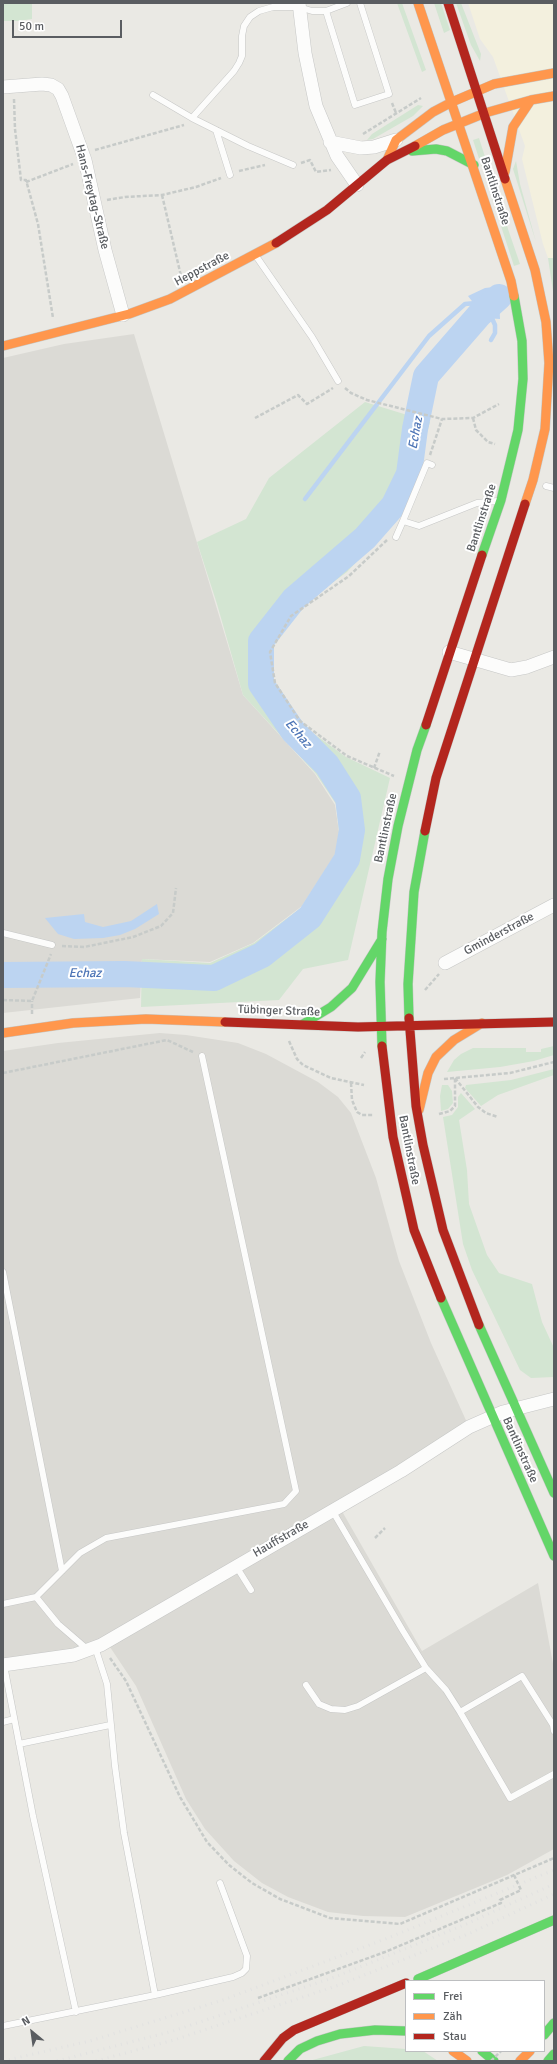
<!DOCTYPE html>
<meta charset="utf-8">
<style>
body{margin:0}
#map{position:relative;width:557px;height:2064px;overflow:hidden;background:#eae9e4;font-family:Signika,sans-serif}
canvas{display:block}
.frame{position:absolute;inset:0;border:4px solid #5a5d61;pointer-events:none}
.legend{position:absolute;left:405px;top:1980px;width:140px;height:72px;box-sizing:border-box;background:#fff;border:1px solid #bdbec0;margin:0;padding:5px 7px;list-style:none;font-size:12px;color:#5a5d61}
.legend li{display:flex;align-items:center;gap:8px;height:20px}
.legend b{width:20px;border:1px solid #bdbec0}
.north{position:absolute;left:12px;top:2012px;width:40px;height:40px;-webkit-text-stroke:3px #fff;paint-order:stroke;rotate:331deg;font-size:11px;font-weight:700;line-height:16px;text-align:center;color:#5a5d61}
.north::after{content:'';display:block;margin:auto;width:14px;height:18px;background:#5a5d61;clip-path:polygon(50% 0,100% 100%,50% 72%,0 100%)}
.scale{position:absolute;left:12px;top:20px;width:110px;height:18px;box-sizing:border-box;border:2px solid #5a5d61;border-top:0;padding-left:5px;font-size:12px;line-height:14px;white-space:nowrap;color:#5a5d61;-webkit-text-stroke:3px #fff;paint-order:stroke}
</style>
<div id="map">
<canvas width="557" height="2064"></canvas>
<div class="frame"></div>
<ul class="legend">
<li><b style="height:5px;background:#63d668"></b>Frei</li>
<li><b style="height:5px;background:#ff974d"></b>Zäh</li>
<li><b style="height:5px;background:#b3261e"></b>Stau</li>
</ul>
<div class="north">N</div>
<div class="scale">50 m</div>
</div>
<script>
const ctx = document.querySelector('canvas').getContext('2d');
ctx.lineJoin = 'round';
function fillPath(path, color) { ctx.fillStyle = color; ctx.fill(path, 'evenodd'); }
const poly = rows => new Path2D(rows.map(r => 'M' + r).join(''));
function stroke(path, color, width, dash) { ctx.strokeStyle = color; ctx.lineWidth = width; ctx.lineCap = dash ? 'butt' : 'round'; ctx.setLineDash(dash || []); ctx.stroke(path); }
function write(font, color, halo, rows, align = 'center') {
  ctx.font = font + ' Signika,sans-serif'; ctx.lineWidth = 4; ctx.setLineDash([]); ctx.textBaseline = 'middle'; ctx.strokeStyle = halo; ctx.fillStyle = color; for (const [text, x, y, turn = 0] of rows) {
    ctx.save(); ctx.translate(x, y); ctx.rotate((+turn || 0) * Math.PI / 180); ctx.textAlign = isNaN(turn) ? turn : align; if (halo) ctx.strokeText(text, 0, 0); ctx.fillText(text, 0, 0); ctx.restore();
  }
}
fillPath(poly([
 [468,3,554,3,554,258,548,258,543,244,522,159,525,146,493,57,480,39]
]), '#f3f0de');
fillPath(poly([
 [134,334,243,695,315,774,335,805,339,832,336,853,302,906,253,943,210,962,142,959,140,998,3,1013,3,358,64,344],
 [160,1033,186,1035,238,1043,266,1054,318,1082,338,1097,351,1113,376,1178,399,1261,431,1343,469,1427,339,1506,422,1651,538,1583,554,1669,554,1849,507,1875,405,1917,363,1916,328,1912,288,1897,262,1883,234,1861,205,1829,186,1799,136,1686,106,1641,3,1665,3,1051,58,1043]
]), '#dbdad5');
fillPath(poly([
 [3,3,32,3,32,19,18,21,3,21],
 [397,3,402,3,426,70,422,72],
 [434,3,441,3,450,30,444,33],
 [456,3,461,3,481,54,480,61,471,45],
 [418,105,423,106,413,116,373,139,367,140,372,134],
 [479,138,508,229,520,264,514,266,473,140],
 [516,161,520,184,536,242,513,169],
 [548,258,554,258,554,298],
 [365,402,430,422,420,458,391,525,347,572,290,614,267,652,273,686,299,723,346,757,390,778,348,960,303,969,279,1000,141,1007,142,959,210,963,254,943,302,907,336,853,339,831,336,804,316,774,243,695,217,604,197,542,246,519,269,478],
 [554,1046,554,1055,534,1061,500,1067,447,1072,454,1060,461,1054,473,1048,526,1048,526,1052,541,1052,541,1049],
 [554,1069,554,1075,498,1095,481,1106,465,1088,466,1085,511,1080],
 [442,1085,448,1085,452,1091,453,1103,448,1109,441,1111,440,1096],
 [461,1093,475,1109,459,1120,467,1170,469,1204,487,1255,499,1273,532,1284,542,1322,554,1348,554,1377,531,1378,520,1370,472,1270,463,1244,443,1117,452,1115,458,1107,458,1097],
 [364,2046,406,2049,406,2051,423,2051,438,2061,309,2061]
]), '#d3e5d2');
fillPath(poly([
 [494,287,499,297,500,319,485,318,468,296,485,288],
 [157,904,159,914,135,929,120,935,103,938,74,939,58,934,45,918,84,914,85,922,103,927,131,921]
]), '#bcd4f1');
stroke(poly([
 [490,314,495,325,495,333,491,340],
 [305,499,429,336,465,304,476,303]
]), '#bcd4f1', 4.5);
stroke(poly([
 [3,975,124,974,214,978,262,955,310,917,347,859,352,830,348,798,327,765,293,731,261,684,261,641,294,599,365,538,394,505,409,474,415,429,426,376,480,314,499,297]
]), '#bcd4f1', 26);
const lane = poly([
 [326,11,355,105,389,94,360,3],
 [153,95,192,118],
 [216,130,230,175],
 [293,165,248,146,192,118,234,71,239,63,242,56,242,36,244,26,250,17,259,11,273,7,299,7,312,11,326,11,347,3],
 [256,256,312,337,338,381],
 [546,486,554,488],
 [403,521,427,463,432,465],
 [396,537,403,521,419,526,477,503,497,501],
 [3,933,52,945],
 [3,1272,62,1571],
 [332,1510,403,1631,426,1668,446,1690,460,1712,510,1798,554,1774],
 [236,1566,251,1590],
 [36,1597,58,1624,87,1649],
 [3,1604,36,1597,80,1553,106,1538,284,1504,296,1491,202,1056],
 [95,1647,107,1684,115,1766,124,1833,155,1995],
 [4,1665,33,1816,76,2012],
 [306,1685,319,1704,331,1709,345,1710,358,1706,426,1668],
 [460,1712,522,1676,553,1725,554,1731],
 [3,1722,14,1719],
 [19,1744,110,1725],
 [3,2026,155,1995,233,1977,242,1973,246,1969,247,1956,220,1883]
]);
const street = poly([
 [299,3,305,53,316,106,337,156,357,185],
 [3,87,42,84,51,85,58,89,62,96,85,160,105,250,123,315],
 [330,142,361,148,374,147,396,140],
 [449,652,511,670,527,667,554,657],
 [445,963,554,905],
 [3,1665,74,1655,101,1645,401,1471,469,1427,503,1412,554,1399]
]);
const fast = poly([
 [412,151,436,149,447,151,474,165],
 [482,555,501,500,518,430,523,379,522,341,514,296],
 [409,1018,408,984,414,892,425,831],
 [303,1024,331,1007,352,988,382,939],
 [382,1046,380,982,382,932,388,879,398,826,417,750,426,725],
 [441,1298,554,1556],
 [479,1325,554,1493],
 [418,1979,554,1920],
 [544,2035,554,2023],
 [482,2051,494,2061],
 [288,2061,300,2049,317,2041,340,2034,375,2030,406,2031],
 [548,2061,554,2054]
]);
const slow = poly([
 [418,3,511,281,514,296],
 [415,146,443,130,485,113,531,100,554,96],
 [387,160,396,140,433,112,452,102,494,84,554,73],
 [505,172,513,127,531,100],
 [505,179,535,270,546,322,549,363,545,429,533,480,525,504],
 [3,346,129,314,170,299,276,243],
 [3,1033,73,1023,146,1019,225,1022],
 [419,1110,428,1073,436,1057,454,1040,482,1023],
 [453,2051,467,2061],
 [520,2061,530,2051]
]);
const jam = poly([
 [448,3,505,179],
 [276,243,327,210,387,160,415,146],
 [426,725,482,555],
 [425,831,436,778,525,504],
 [409,1018,416,1106,423,1145,443,1230,479,1325],
 [225,1022,358,1027,554,1022],
 [382,1046,393,1137,414,1230,441,1298],
 [264,2061,283,2038,294,2030,406,1983]
]);
stroke(lane, '#c6c7c6', 7);
stroke(street, '#c6c7c6', 14);
stroke(fast, '#c5c6c4', 10);
stroke(slow, '#c5c6c4', 10);
stroke(jam, '#c5c6c4', 10);
stroke(poly([
 [14,99,15,129,21,180,26,180,38,224,53,318],
 [392,103,396,113],
 [363,134,421,98],
 [95,150,184,125],
 [301,163,310,160,316,172,331,170],
 [239,171,265,165],
 [26,182,73,164],
 [162,195,181,276],
 [107,200,125,197,162,195,196,187,221,178],
 [345,388,351,393,367,400,442,419,473,418,499,404],
 [255,418,298,395,307,404,333,388],
 [473,418,476,430,488,442,495,444],
 [430,455,442,419],
 [387,540,349,576,291,616,270,652,275,683,300,721,347,756,394,776],
 [374,768,380,751],
 [62,946,84,947,133,937,161,926,173,913,176,888],
 [425,990,439,974],
 [3,1000,32,1001,51,954],
 [32,1014,32,1001],
 [289,1041,297,1059,303,1065,331,1078,364,1085],
 [361,1058,365,1052],
 [3,1073,167,1040,193,1052],
 [455,1078,478,1107,486,1113,498,1117],
 [444,1079,510,1073,554,1062],
 [351,1083,352,1100,357,1112,362,1115,373,1115],
 [439,1114,450,1111,455,1106,455,1079],
 [375,1538,385,1528],
 [110,1658,126,1681,180,1797,207,1842,229,1865,252,1883,280,1899,330,1918,400,1924,554,1858],
 [258,1998,385,1952,501,1903,500,1900,521,1890,514,1875]
]), '#c7cbc9', 2.5, [4, 2]);
stroke(lane, '#fcfcfb', 6);
stroke(street, '#fcfcfb', 13);
stroke(fast, '#63d668', 9);
stroke(slow, '#ff974d', 9);
stroke(jam, '#b3261e', 9);
stroke(poly([
 [3,2061,90,2041,223,2000,388,1938,554,1870],
 [57,2061,173,2031,335,1977,464,1925,554,1884],
 [96,2061,174,2040,339,1985,468,1934,554,1894]
]), '#e2e2e1', 3, [1, 5]);
stroke(poly([
 [491,2061,501,2051]
]), '#c7cbc9', 2.5, [4, 2]);
write('12px', '#5a5d61', '#fff', [
 ["Bantlinstraße",495,191,72],
 ["Hans-Freytag-Straße",92,197,76],
 ["Heppstraße",202,269,-28],
 ["Bantlinstraße",482,518,-72],
 ["Bantlinstraße",386,828,-78],
 ["Gminderstraße",499,934,-28],
 ["Tübinger Straße",279,1011,2],
 ["Bantlinstraße",409,1150,79],
 ["Bantlinstraße",520,1450,66],
 ["Hauffstraße",281,1539,-30]
]);
write('italic 13px', '#4d75b6', '#fff', [
 ["Echaz",416,433,-80],
 ["Echaz",298,734,49],
 ["Echaz",85,974]
]);
</script>
